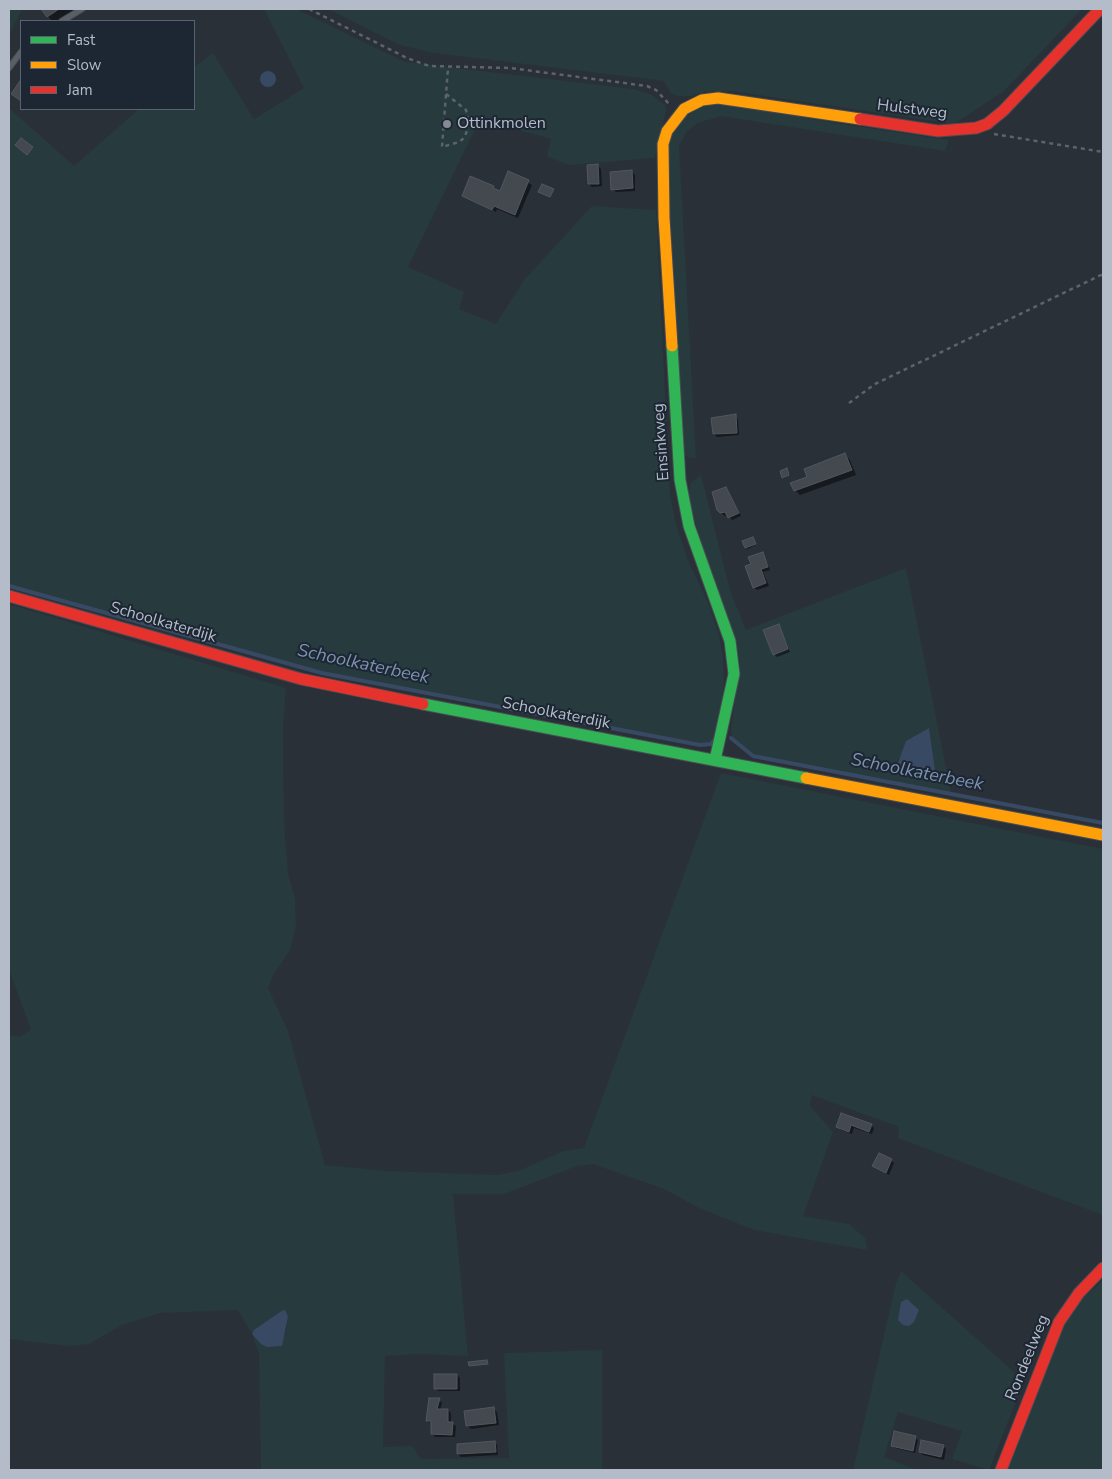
<!DOCTYPE html>
<style>
body{margin:0}
#map{position:relative;width:1112px;height:1479px;overflow:hidden;background:#2a3038;font-family:"Nunito Sans",sans-serif}
canvas{display:block}
.frame{position:absolute;inset:0;border:10px solid #b4bcc9;pointer-events:none}
.legend{position:absolute;left:20px;top:20px;width:175px;height:90px;box-sizing:border-box;background:#1d2633;border:1px solid #59626f;margin:0;padding:6px 9px;list-style:none;font-size:15px;color:#b4bcc9}
.legend li{display:flex;align-items:center;gap:10px;height:25px}
.legend b{width:25px;border:1px solid #59626f}
</style>
<div id="map">
<canvas width="1112" height="1479"></canvas>
<div class="frame"></div>
<ul class="legend">
<li><b style="height:6px;background:#30b455"></b>Fast</li>
<li><b style="height:6px;background:#ff9f0a"></b>Slow</li>
<li><b style="height:6px;background:#e5322d"></b>Jam</li>
</ul>
</div>
<script>
const ctx = document.querySelector('canvas').getContext('2d');
ctx.lineJoin = 'round';
function fillPath(path, color) { ctx.fillStyle = color; ctx.fill(path, 'evenodd'); }
const poly = rows => new Path2D(rows.map(r => 'M' + r).join(''));
function stroke(path, color, width, dash) { ctx.strokeStyle = color; ctx.lineWidth = width; ctx.lineCap = dash ? 'butt' : 'round'; ctx.setLineDash(dash || []); ctx.stroke(path); }
function write(font, color, halo, rows, align = 'center') {
  ctx.font = font + ' "Nunito Sans",sans-serif'; ctx.lineWidth = 4; ctx.setLineDash([]); ctx.textBaseline = 'middle'; ctx.strokeStyle = halo; ctx.fillStyle = color; for (const [text, x, y, turn = 0] of rows) {
    ctx.save(); ctx.translate(x, y); ctx.rotate((+turn || 0) * Math.PI / 180); ctx.textAlign = isNaN(turn) ? turn : align; if (halo) ctx.strokeText(text, 0, 0); ctx.fillText(text, 0, 0); ctx.restore();
  }
}
fillPath(poly([
 [9,9,22,9,9,35],
 [264,9,296,9,405,62,634,89,652,95,665,105,666,111,655,158,568,165,547,156,551,139,480,119,408,267,464,292,459,309,496,324,524,280,592,206,656,210,670,494,675,520,687,558,709,605,719,635,723,657,724,684,718,726,711,744,700,745,322,673,9,586,9,108,74,166,139,109,194,109,194,67,213,53,254,119,304,88],
 [328,9,1082,9,1004,91,954,124,731,91,704,92,692,96,677,96,671,93,664,81,434,53,400,45],
 [730,103,834,123,949,140,945,151,721,116,698,123,686,132,679,147,696,458,691,458,684,456,682,447,667,140,690,107],
 [701,475,730,590,746,630,906,568,951,793,753,756,733,742,731,730,740,662,737,644,706,560,688,496,691,482],
 [929,729,935,770,932,774,896,768,898,759],
 [9,604,286,688,283,727,284,823,288,873,295,899,296,927,290,950,274,974,268,988,288,1031,325,1165,387,1171,497,1175,518,1171,564,1151,584,1148,721,773,1103,849,1103,1215,898,1138,899,1127,812,1095,810,1106,833,1132,803,1216,849,1224,865,1238,867,1250,754,1230,699,1208,664,1189,593,1164,577,1166,504,1194,451,1194,453,1195,468,1356,418,1354,385,1356,383,1447,412,1446,421,1459,509,1458,504,1353,602,1350,602,1470,261,1470,259,1353,252,1334,238,1310,160,1313,122,1325,89,1344,69,1346,9,1339,9,1035,19,1037,31,1030,9,970],
 [286,1311,288,1317,285,1336,257,1328],
 [901,1271,1024,1381,989,1470,952,1459,962,1431,898,1412,884,1457,917,1470,853,1470,896,1283],
 [1103,1280,1103,1470,1005,1470,1064,1321,1074,1307]
]), '#273a3e');
fillPath(poly([
 '260 79a8 8 0 1 1 16 0a8 8 0 1 1-16 0Z',
 [929,728,935,770,932,774,896,768,906,741],
 [907,1299,919,1310,914,1322,909,1326,903,1325,898,1320,901,1302],
 [283,1310,286,1311,288,1317,282,1346,267,1347,261,1344,252,1334,254,1330]
]), '#384963');
fillPath(poly([
 [42,9,76,9,57,21,52,21],
 [598,166,601,169,602,186,592,187,589,184],
 [632,172,635,175,635,191,616,192,613,189],
 [509,173,532,185,518,218,497,209,496,212,463,196,493,187,500,193],
 [735,416,738,419,739,435,717,437,714,434],
 [845,455,850,460,856,475,800,495,795,490,809,477],
 [726,488,741,516,732,520,728,515,725,516,718,510],
 [754,540,756,545,747,549,746,548],
 [763,553,770,570,763,572,769,586,757,590,754,587,752,565],
 [778,625,790,652,777,657,774,654],
 [842,1115,871,1125,874,1128,872,1134,854,1128,852,1134,841,1130,838,1127],
 [891,1160,894,1163,889,1175,874,1166],
 [487,1361,488,1364,470,1366],
 [457,1375,460,1378,460,1391,438,1391,435,1388],
 [439,1400,442,1403,440,1410,448,1410,451,1413,451,1423,456,1426,455,1437,435,1437,432,1433,433,1424,427,1421],
 [494,1409,497,1412,499,1425,471,1429,467,1425],
 [915,1437,918,1440,915,1453,895,1448,892,1445],
 [494,1442,497,1445,498,1455,461,1457,458,1454],
 [943,1446,946,1449,944,1460,923,1455,920,1452]
]), '#0007');
stroke(poly([
 [9,586,322,673,700,745,711,744,715,739],
 [731,738,753,756,1103,823]
]), '#384963', 4);
const building = poly([
 [41,9,59,9,47,17,41,9],
 [20,81,21,82,21,101,11,94,20,81],
 [21,138,33,147,27,155,15,145,21,138],
 [598,164,599,184,588,184,587,165,598,164],
 [632,170,633,188,611,190,610,172,632,170],
 [508,171,529,180,515,215,494,206,492,210,462,196,470,176,494,186,493,188,500,191,508,171],
 [542,184,554,189,550,197,538,192,542,184],
 [736,414,737,433,713,434,711,418,736,414],
 [845,453,852,470,794,491,790,483,807,477,804,469,845,453],
 [787,468,789,475,782,478,780,471,787,468],
 [726,487,739,513,728,518,725,512,720,513,717,510,712,492,726,487],
 [753,537,756,544,745,548,742,541,753,537],
 [763,552,768,567,761,569,766,583,753,588,745,566,751,564,748,557,763,552],
 [779,624,788,649,773,655,763,630,779,624],
 [841,1113,872,1124,869,1132,851,1125,849,1132,836,1127,841,1113],
 [879,1153,892,1159,886,1173,872,1166,879,1153],
 [487,1360,488,1364,469,1366,468,1362,487,1360],
 [434,1374,457,1374,457,1389,434,1389,434,1374],
 [429,1398,440,1398,437,1409,448,1409,448,1422,453,1422,452,1435,431,1434,431,1421,426,1421,429,1398],
 [494,1407,496,1423,466,1426,464,1411,494,1407],
 [894,1431,916,1436,913,1451,891,1446,894,1431],
 [921,1440,944,1445,941,1457,919,1452,921,1440],
 [495,1441,496,1452,457,1454,457,1444,495,1441]
]);
fillPath(building, '#444950');
stroke(building, '#52575f', 1);
const lane = poly([
 [62,21,82,9],
 [9,68,21,52]
]);
const fast = poly([
 [672,346,680,480,689,526,730,641,734,674,715,760],
 [423,704,806,778]
]);
const slow = poly([
 [672,346,664,218,663,144,667,131,684,109,702,100,718,98,860,119],
 [806,778,1103,835]
]);
const jam = poly([
 [860,119,938,131,976,128,987,124,1003,111,1100,9],
 [9,596,301,679,423,704],
 [1001,1470,1059,1322,1079,1293,1103,1268]
]);
stroke(lane, '#484c53', 7);
stroke(fast, '#484c53', 13);
stroke(slow, '#484c53', 13);
stroke(jam, '#484c53', 13);
stroke(poly([
 [309,9,407,58,429,66,510,68,647,86,656,90,670,105],
 [446,94,466,110,470,124,464,138,459,142,442,147,448,68],
 [994,134,1103,152],
 [849,403,875,384,1103,274]
]), '#5d636a', 2.5, [4, 4]);
stroke(lane, '#5a5e66', 5);
stroke(fast, '#30b455', 11);
stroke(slow, '#ff9f0a', 11);
stroke(jam, '#e5322d', 11);
for (const [x, y, r, color] of [
 [447,124,5,"#848b96"]
]) { const dot = new Path2D(); dot.arc(x, y, r, 0, 2 * Math.PI); ctx.fillStyle = color; ctx.fill(dot); stroke(dot, '#1d2633', 2); }
write('16px', '#b4bcc9', '#1d2633', [
 ["Hulstweg",912,110,7],
 ["Ensinkweg",662,442,-94],
 ["Schoolkaterdijk",163,623,16],
 ["Schoolkaterdijk",556,714,11],
 ["Rondeelweg",1028,1358,-68]
]);
write('16px', '#b4bcc9', '#1d2633', [
 ["Ottinkmolen",457,124]
], 'left');
write('italic 18px', '#7c92b1', '#1d2633', [
 ["Schoolkaterbeek",363,665,12],
 ["Schoolkaterbeek",917,773,11]
]);
</script>
